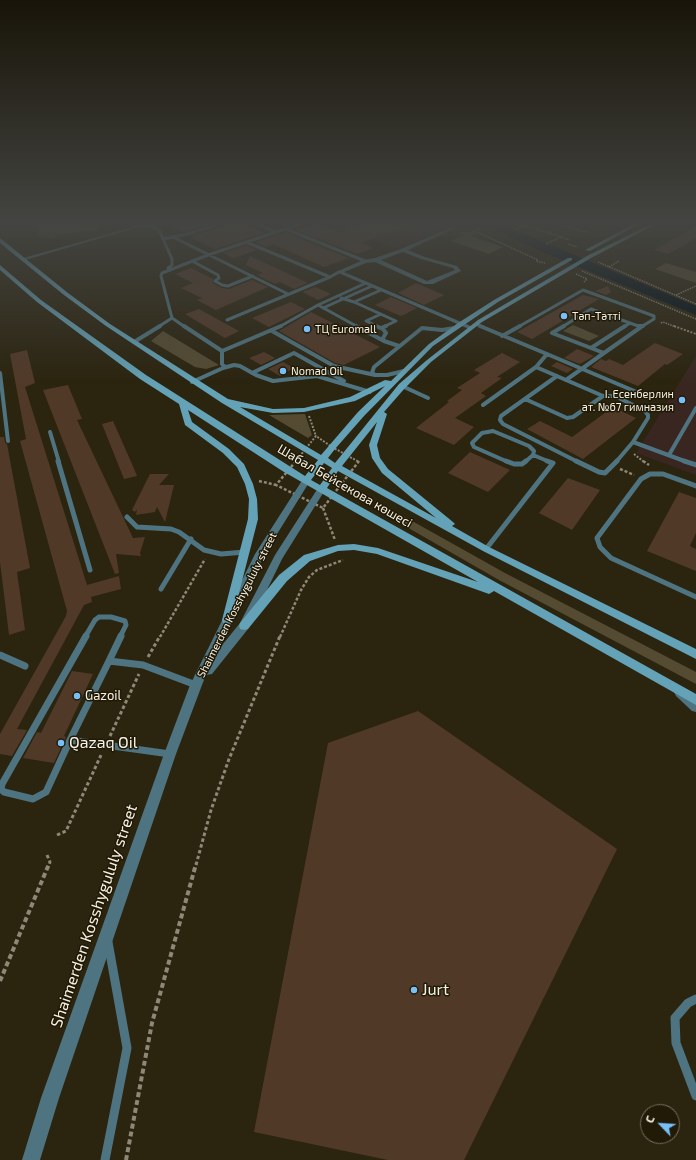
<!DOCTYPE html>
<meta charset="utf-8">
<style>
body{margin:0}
#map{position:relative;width:696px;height:1160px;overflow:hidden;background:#2b240f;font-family:"Exo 2",sans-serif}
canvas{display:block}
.north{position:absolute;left:640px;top:1104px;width:40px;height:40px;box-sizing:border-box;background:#211a06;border:1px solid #76705f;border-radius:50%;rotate:295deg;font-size:11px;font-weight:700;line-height:16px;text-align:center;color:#f6f2e5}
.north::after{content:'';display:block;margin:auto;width:14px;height:18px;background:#78bff7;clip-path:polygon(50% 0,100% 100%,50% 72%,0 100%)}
</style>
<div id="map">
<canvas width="696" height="1160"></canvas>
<div class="north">С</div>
</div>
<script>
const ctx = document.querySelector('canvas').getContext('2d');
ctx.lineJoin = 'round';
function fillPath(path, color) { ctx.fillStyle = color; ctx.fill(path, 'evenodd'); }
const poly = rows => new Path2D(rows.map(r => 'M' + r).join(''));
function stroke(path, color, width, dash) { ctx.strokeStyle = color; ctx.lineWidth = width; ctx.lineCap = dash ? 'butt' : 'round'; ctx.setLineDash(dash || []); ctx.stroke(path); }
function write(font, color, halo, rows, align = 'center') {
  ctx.font = font + ' "Exo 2",sans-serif'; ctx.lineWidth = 3; ctx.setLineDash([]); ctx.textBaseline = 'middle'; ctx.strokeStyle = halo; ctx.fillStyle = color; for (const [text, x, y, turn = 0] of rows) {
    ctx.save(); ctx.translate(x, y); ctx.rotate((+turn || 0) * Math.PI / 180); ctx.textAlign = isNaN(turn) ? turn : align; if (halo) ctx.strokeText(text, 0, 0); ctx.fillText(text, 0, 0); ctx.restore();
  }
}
fillPath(poly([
 [329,223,453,223,457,225,396,249],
 [696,356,696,475,636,453]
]), '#392621');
fillPath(poly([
 [466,234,503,247,489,254,451,241],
 [666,263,696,272,696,283,655,269],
 [573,325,599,336,589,341,563,331],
 [163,331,219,365,206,369,195,367,151,341],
 [305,414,312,435,308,438,269,415],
 [405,517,505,573,696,672,696,684,499,580,398,522]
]), '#544b32');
fillPath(poly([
 [483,223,498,223,696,306,696,315,557,258,485,226,483,223]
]), '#000f19');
fillPath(poly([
 [37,223,98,223,98,230,55,235,56,239,39,236],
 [167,223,214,223,183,232],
 [226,223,242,223,265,233,215,249,191,238,194,237,192,236,224,226],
 [316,223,340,233,369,223,413,223,413,224,361,243,373,248,357,254,296,230],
 [696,226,696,238,668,254,654,250],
 [287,233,349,258,324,267,273,244,266,247,255,242],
 [246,245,257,250,233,258,223,253],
 [250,256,308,283,294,289,280,282,275,284,257,275,263,273,246,265],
 [191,268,213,279,213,283,222,288,229,289,252,280,268,287,216,310,197,300,202,298,181,288,193,283,175,274],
 [416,283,444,295,424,305,398,293],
 [608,286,611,292,606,295,595,291],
 [315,287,331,294,318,300,302,292],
 [583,295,599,299,532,339,517,332],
 [391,297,417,308,401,316,375,305],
 [291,302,305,309,269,327,252,318],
 [199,309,239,331,225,338,185,314],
 [311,312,380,347,344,365,335,363,279,331],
 [655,343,683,354,667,365,665,364,638,386,591,367,601,359,606,361,609,359,623,365],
 [577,349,594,356,580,364,564,358],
 [27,350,35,383,25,387,87,585,119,576,121,589,91,597,92,602,84,605,17,729,27,730,12,756,0,754,0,734,66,616,67,611,20,441,26,439,10,354],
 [264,352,275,358,261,365,249,358],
 [502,353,520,362,497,377,502,378,481,393,486,396,455,418,474,427,454,445,416,428,449,402,447,401,462,390,457,388,480,373,474,370],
 [283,362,294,368,280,376,268,369],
 [557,362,573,369,567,373,551,366],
 [68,385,82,419,77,420,133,538,145,537,140,553,141,556,116,554,119,573,115,574,43,390],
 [613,407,636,418,583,459,527,429,540,421,572,437],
 [113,421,132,464,137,476,124,479,102,424],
 [0,437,4,437,5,443,7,444,30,568,17,572,25,630,9,635,0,562],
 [470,452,510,470,488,492,448,473],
 [150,474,169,474,159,485,174,485,165,522,157,507,155,512,136,515,137,509,135,512,132,510],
 [568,478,600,490,572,530,539,513],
 [679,492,696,498,696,533,690,546,696,549,696,571,647,551],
 [72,671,93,674,64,736,66,737,54,763,23,758,37,732,41,733],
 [418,711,617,849,464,1160,388,1160,254,1132,328,743]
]), '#513928');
stroke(poly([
 [553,223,586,232],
 [524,225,570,240],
 [514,230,529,223],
 [460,232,467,234,480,228],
 [470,235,477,232,538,260,536,261,545,263],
 [546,244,561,237],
 [568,244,577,247],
 [598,262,696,304],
 [609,267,619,261],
 [582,271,696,319],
 [576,274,587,279,584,282],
 [676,295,696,286],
 [661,323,663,322,676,327]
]), '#8d8877', 1.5, [1.5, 1]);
stroke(poly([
 [674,326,696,334],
 [309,416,316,436],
 [634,454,644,462],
 [295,462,316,436,332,447,359,462]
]), '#8d8877', 2, [2, 1.5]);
stroke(poly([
 [296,461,276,485,323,508,359,461],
 [643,461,649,465],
 [620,469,634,475],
 [259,481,276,485],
 [323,508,335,540],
 [160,637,205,559],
 [280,637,301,590,309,577,317,570,343,560]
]), '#8d8877', 2.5, [3, 2]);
stroke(poly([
 [148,657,160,636],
 [110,736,139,674],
 [57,835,66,831,102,753],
 [47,855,50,862,49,865],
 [196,865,211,810,229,759,280,636]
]), '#8d8877', 3, [3.5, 2.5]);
stroke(poly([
 [0,981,49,864],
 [126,1160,152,1023,196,864]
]), '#8d8877', 4, [5, 3]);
stroke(poly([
 [255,223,276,232],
 [280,223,290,227],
 [432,223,442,226],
 [152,225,164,223],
 [140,226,149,226,159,230,172,259,172,265,168,268],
 [286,229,365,261],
 [173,237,288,294],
 [163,239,187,234,223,223],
 [246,242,330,277,339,272],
 [192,261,218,275,219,278,215,281,222,285,228,286,253,276],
 [341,298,354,302,381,290],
 [354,302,396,321,383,327],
 [318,305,358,327],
 [323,308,372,286],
 [172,318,185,327],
 [227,320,330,277],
 [476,324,483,327],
 [158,327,172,318,161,276,162,273,208,255,303,223],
 [279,327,318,305,366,283],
 [379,327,366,321,381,314],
 [518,327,583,290,654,316,654,319,641,327],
 [562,327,591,309,641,327],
 [624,327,630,323]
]), '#4f7481', 3);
stroke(poly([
 [184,326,222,351],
 [356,326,384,341],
 [376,326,383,329,386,333,383,338,384,341,399,346],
 [480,326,547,354,536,367,483,405],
 [564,326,552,333,604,353,566,380],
 [638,326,643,326],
 [381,328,386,326],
 [272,331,334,366,375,375,387,375,404,371],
 [502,336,520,326],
 [134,342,160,326],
 [591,348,625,326],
 [604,353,641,327],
 [547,354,639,393],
 [225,367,222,364,222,351,281,326],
 [0,373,8,441],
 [252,373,294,353,344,381],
 [375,375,372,373,374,367,422,328,442,330,454,328],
 [557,376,501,416,500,420,503,424,578,462],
 [192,382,223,368,234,365,240,366,256,375,273,381,317,376,370,392],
 [402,386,428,398],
 [603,396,615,396,645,411,648,415,648,418,633,442,687,462],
 [525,399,567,418,573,417,603,396,536,367],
 [50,432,59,462],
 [533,455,550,462],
 [669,455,696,408],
 [508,462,474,447,472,443,482,433,493,431,529,446,534,451,533,455],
 [525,462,533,455],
 [616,462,633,442]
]), '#4f7481', 4);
stroke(poly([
 [58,461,90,570],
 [506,461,514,464,522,464,526,461],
 [576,461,599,472,605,473,617,461],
 [684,461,696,465],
 [696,486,663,474,650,474,641,479,597,538,600,547,611,558,696,597],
 [127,517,137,527,171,529,179,532,204,550,221,554,245,552],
 [486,549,553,463,547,461],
 [161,589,191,539],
 [85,637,95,620,99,617,111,617,125,621,126,625,120,637]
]), '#4f7481', 5);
stroke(poly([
 [0,655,25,666],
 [109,661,121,636],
 [70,740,46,792,33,799,4,792,1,789,2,784,86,636],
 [170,754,70,740,109,661,143,665,196,685]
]), '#4f7481', 7);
stroke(poly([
 [696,999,688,1003,675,1018,676,1043,696,1096],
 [105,1160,127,1048,108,942]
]), '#4f7481', 9);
fillPath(poly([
 [147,223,153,223,25,260,20,259,147,223],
 [454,226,458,227,408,250,425,257,457,266,461,271,433,284,424,284,375,262,366,263,344,272,473,327,473,329,469,329,336,272,363,260,375,258,401,249,454,226],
 [403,252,421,259,453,268,455,270,427,281,381,260,403,252]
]), '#4f7481');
fillPath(poly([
 [306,478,310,481,264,555,219,649,240,623,275,555,318,488,321,487,325,490,282,559,248,629,212,674,206,675,202,685,176,754,59,1098,40,1160,22,1160,41,1098,164,754,190,685,255,554,303,479,306,478],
 [680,687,684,688,696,699,696,712,692,711,676,696,674,692,676,688,680,687]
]), '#4f7481');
fillPath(poly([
 [636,223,641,223,590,251,585,250,636,223],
 [653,223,658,223,591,258,482,322,431,362,405,388,384,412,387,414,377,445,380,458,388,469,453,522,455,524,452,526,489,547,696,649,696,659,483,551,338,471,327,488,696,694,696,705,494,591,489,594,377,554,354,550,338,551,310,561,287,581,248,629,244,630,240,629,239,626,240,623,279,575,304,555,338,545,354,544,378,548,478,582,284,472,188,410,192,422,229,449,244,464,253,484,257,499,258,519,232,620,231,623,227,624,223,623,222,620,248,519,249,499,245,484,237,467,223,453,185,425,179,404,140,379,37,302,0,270,0,265,41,300,146,375,305,476,318,460,222,403,106,326,64,295,0,243,0,238,68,293,110,324,228,399,273,409,304,408,350,397,385,380,391,381,429,344,458,323,494,300,568,258,572,258,572,260,498,302,433,346,364,416,335,449,328,458,335,463,399,384,427,360,478,320,587,256,653,223],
 [385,386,358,412,321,455,240,407,273,413,304,412,355,401,385,386],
 [377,422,369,445,372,458,382,473,436,518,342,466,377,422],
 [324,463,332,468,320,485,311,480,324,463]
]), '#64a2b7');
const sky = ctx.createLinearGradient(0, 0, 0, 385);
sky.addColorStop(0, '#181408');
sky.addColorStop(0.58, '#444542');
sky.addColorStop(1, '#44454200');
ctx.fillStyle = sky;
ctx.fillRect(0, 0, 696, 385);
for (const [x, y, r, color] of [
 [564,316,4,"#78bff7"],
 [307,329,4,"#78bff7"],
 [283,371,4,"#78bff7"],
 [682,400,4,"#78bff7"],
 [77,696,4,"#78bff7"],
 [61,743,4,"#78bff7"],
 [414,990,4,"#78bff7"]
]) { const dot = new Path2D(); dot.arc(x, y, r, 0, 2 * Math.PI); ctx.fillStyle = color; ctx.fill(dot); stroke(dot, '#211a06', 1.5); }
write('11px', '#f6f2e5', '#211a06', [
 ["Тәп-Тәтті",572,316],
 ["ТЦ Euromall",315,329],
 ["Nomad Oil",291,371],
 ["І. Есенберлин",674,394,"right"],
 ["ат. №67 гимназия",674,407,"right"]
], 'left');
write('11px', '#f6f2e5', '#211a06', [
 ["Shaimerden Kosshygululy street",237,605,-63]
]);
write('13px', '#f6f2e5', '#211a06', [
 ["Шабал Бейсекова көшесі",345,486,30]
]);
write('13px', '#f6f2e5', '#211a06', [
 ["Gazoil",85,696]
], 'left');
write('16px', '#f6f2e5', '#211a06', [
 ["Qazaq Oil",69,743],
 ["Jurt",422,990]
], 'left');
write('16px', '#f6f2e5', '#211a06', [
 ["Shaimerden Kosshygululy street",94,916,-71]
]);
</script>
